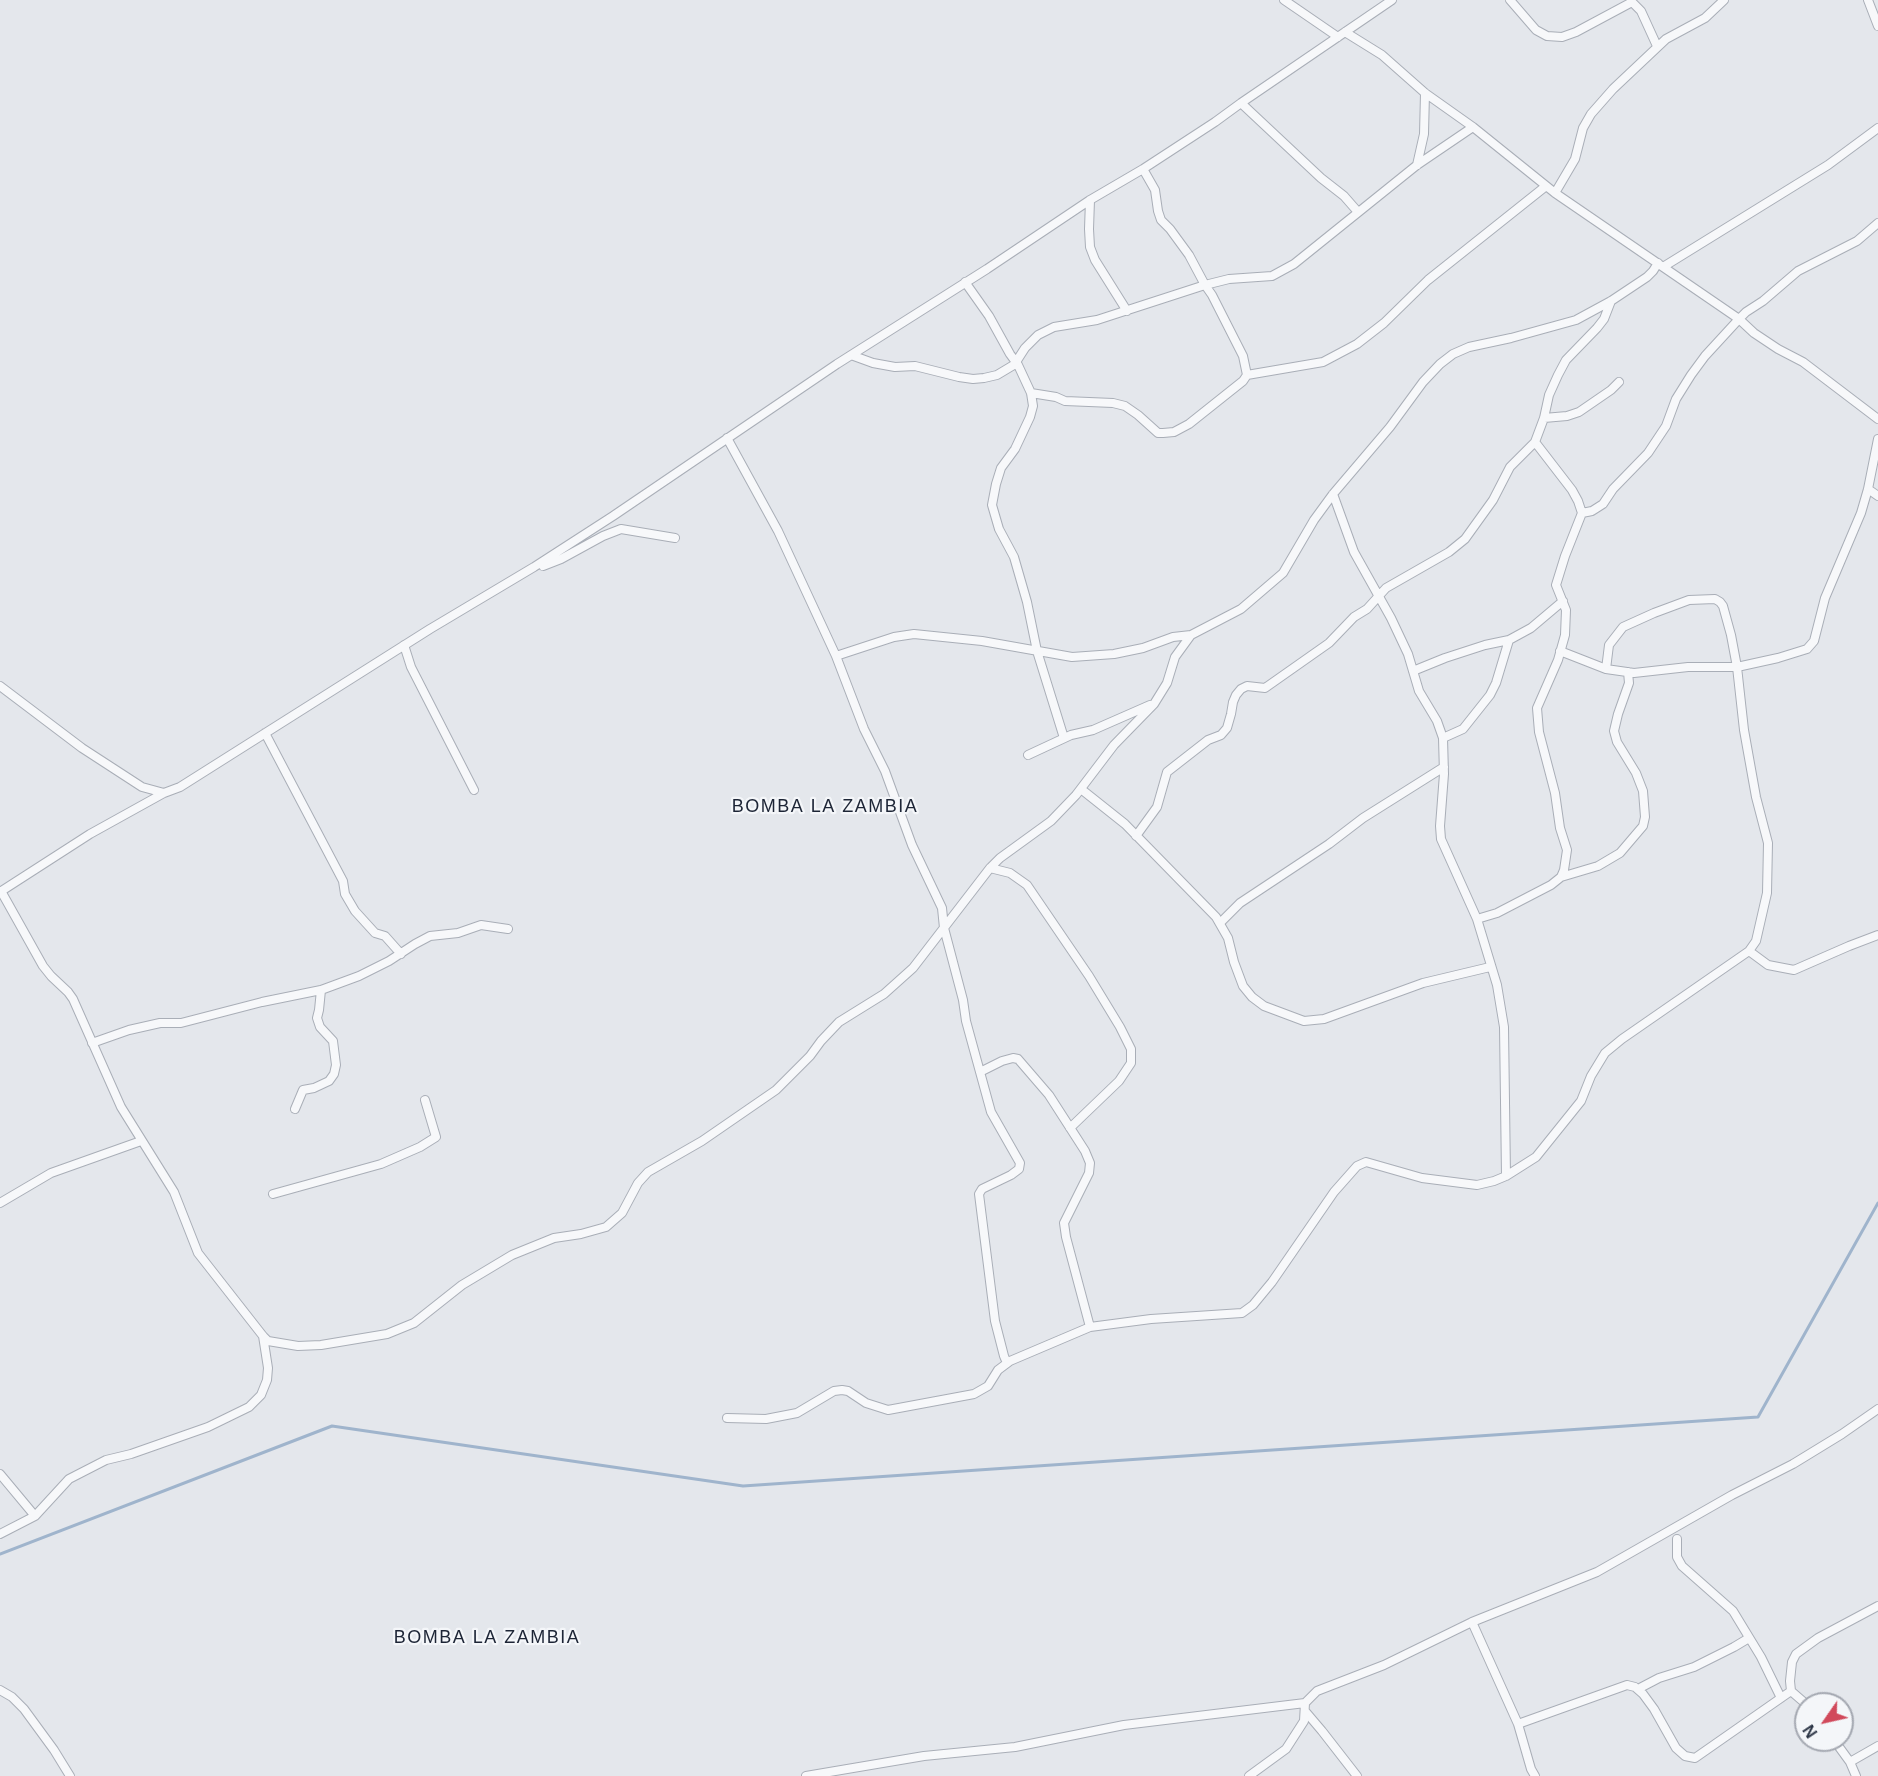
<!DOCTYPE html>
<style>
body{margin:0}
#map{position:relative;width:1878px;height:1776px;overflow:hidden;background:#e4e7ec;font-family:Helvetica,sans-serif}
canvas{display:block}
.north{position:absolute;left:1794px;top:1692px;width:60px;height:60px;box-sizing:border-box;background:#f4f6f9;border:2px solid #a4a8b1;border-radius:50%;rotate:236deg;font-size:16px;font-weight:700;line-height:24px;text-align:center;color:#2b3445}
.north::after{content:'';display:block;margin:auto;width:21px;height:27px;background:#d1495b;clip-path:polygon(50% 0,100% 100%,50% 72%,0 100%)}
</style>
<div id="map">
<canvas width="1878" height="1776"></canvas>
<div class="north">N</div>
</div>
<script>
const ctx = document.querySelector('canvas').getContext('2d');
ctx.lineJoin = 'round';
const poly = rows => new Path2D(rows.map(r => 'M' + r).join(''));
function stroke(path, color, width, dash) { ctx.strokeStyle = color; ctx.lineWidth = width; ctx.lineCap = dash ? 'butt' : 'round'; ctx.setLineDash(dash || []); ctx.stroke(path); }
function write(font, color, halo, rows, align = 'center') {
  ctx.font = font + ' Helvetica,sans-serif'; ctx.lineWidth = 4.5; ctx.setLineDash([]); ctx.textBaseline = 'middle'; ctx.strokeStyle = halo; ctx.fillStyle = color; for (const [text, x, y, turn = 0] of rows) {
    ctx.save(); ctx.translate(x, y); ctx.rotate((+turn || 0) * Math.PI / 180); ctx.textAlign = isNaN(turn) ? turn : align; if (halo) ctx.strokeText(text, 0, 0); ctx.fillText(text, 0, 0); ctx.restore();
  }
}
stroke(poly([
 [0,1554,332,1426,743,1486,1758,1417,1878,1203]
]), '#9fb4cc', 3);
const street = poly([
 [1284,0,1338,37],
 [1510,0,1536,30,1547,36,1562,37,1576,32,1632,2,1641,11,1657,46],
 [1868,0,1878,26],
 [1345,32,1382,55,1425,93,1473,127,1555,193,1739,319,1754,333,1778,349,1803,362,1878,419],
 [1241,103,1321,178,1344,196,1358,212],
 [1417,165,1424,134,1425,93],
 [1555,193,1575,159,1583,128,1591,114,1613,89,1666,39,1705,18,1724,0],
 [1090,200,1089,229,1090,247,1095,260,1127,311],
 [1663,267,1828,165,1878,128],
 [965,282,989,316,1010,354,1018,365,1031,393,1033,406,1030,417,1015,449,1001,468,996,484,992,505,999,529,1014,557,1027,602,1037,651,1064,738],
 [851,355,873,363,895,367,915,366,959,377,973,379,984,378,997,375,1017,363],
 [1016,362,1025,348,1038,335,1054,327,1097,320,1205,285,1229,279,1272,276,1294,264,1417,165,1473,127],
 [1247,375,1323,362,1357,344,1384,323,1428,280,1546,186],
 [1031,393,1056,397,1065,401,1113,403,1125,406,1138,415,1158,433,1163,433,1174,432,1189,424,1243,381,1247,375,1243,356,1212,295,1205,285,1189,255,1170,229,1161,220,1158,211,1155,190,1143,169],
 [1544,418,1567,416,1579,412,1611,390,1619,382],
 [727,438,778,531,836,656,864,729,885,771,912,845,942,908,944,928,963,1000,966,1021,991,1112,1020,1163,1019,1169,1011,1175,982,1189,979,1194,995,1321,1004,1356,1007,1363],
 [1868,489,1878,496],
 [1333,494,1354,552,1391,618,1408,654,1419,691,1437,721,1443,738,1444,774,1440,826,1441,839,1477,919,1497,985,1504,1027,1506,1176],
 [1582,513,1592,511,1603,504,1613,489,1648,453,1666,426,1676,399,1691,375,1705,356,1739,319,1746,312,1763,301,1798,271,1857,241,1878,223],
 [543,566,561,559,603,536,621,529,675,538],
 [404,645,411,667,474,790],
 [1560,651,1606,669,1634,673,1688,667,1737,667,1778,658,1807,649,1814,641,1825,598,1861,513,1868,489,1878,439],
 [836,656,894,637,914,634,982,641,1072,657,1114,654,1143,648,1173,637,1191,635],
 [1413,671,1445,658,1485,645,1509,640,1531,628,1563,601],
 [0,686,82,748,142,787,164,793,180,787,430,629,534,567,613,516,837,364,987,269,1090,200,1143,169,1215,122,1241,103,1392,0],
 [265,733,343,881,345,894,355,911,375,933,385,936,401,954],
 [1443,738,1463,729,1490,695,1496,683,1509,640],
 [1028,755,1071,735,1093,730,1150,705],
 [1081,789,1125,824,1216,917,1228,938,1234,962,1243,986,1252,997,1264,1006,1304,1021,1324,1019,1423,983,1490,967],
 [1136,836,1157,807,1167,772,1208,740,1221,735,1227,728,1231,714,1233,702,1236,695,1241,689,1247,686,1265,688,1329,643,1354,617,1367,609,1386,588,1449,552,1465,539,1493,500,1510,467,1535,442,1544,418,1549,395,1558,375,1566,360,1597,328,1604,319,1611,301],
 [990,868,1010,873,1027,885,1089,976,1120,1027,1131,1049,1131,1063,1119,1081,1070,1128],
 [1561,877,1598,866,1620,853,1643,826,1645,817,1643,791,1636,773,1617,742,1614,731,1618,714,1629,683,1628,672],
 [1,891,43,966,51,976,68,992,73,999,121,1107,174,1192,198,1253,263,1336,268,1341,298,1346,321,1345,387,1334,414,1323,462,1285,512,1255,554,1238,581,1234,606,1227,622,1213,638,1183,648,1172,702,1141,776,1090,810,1056,821,1041,839,1022,884,994,913,968,990,868,1000,858,1051,821,1076,795,1114,745,1154,704,1167,683,1175,657,1191,635,1241,609,1283,573,1314,520,1333,494,1390,427,1423,382,1440,364,1453,354,1469,347,1511,338,1576,320,1611,301,1647,277,1653,271,1658,263],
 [0,892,90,834,164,793],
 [1477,919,1497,913,1551,885,1561,877,1564,870,1567,850,1560,828,1555,793,1539,732,1537,708,1558,660,1565,635,1566,610,1556,585,1565,556,1582,513,1578,501,1572,490,1535,442],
 [1220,923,1240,903,1329,844,1363,818,1444,767],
 [1749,951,1768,965,1794,970,1849,946,1878,935],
 [92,1043,129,1030,160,1023,181,1023,262,1002,321,990,359,976,389,961,415,944,430,936,458,933,481,925,508,929],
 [980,1072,1002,1061,1013,1058,1018,1059,1049,1095,1085,1151,1090,1163,1089,1173,1064,1223,1066,1237,1090,1327],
 [295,1109,303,1090,314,1088,329,1081,334,1074,336,1065,333,1041,320,1027,317,1018,319,1010,321,990],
 [273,1194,381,1164,420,1147,436,1137,425,1100],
 [0,1203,51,1173,141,1141],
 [727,1418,766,1419,797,1413,834,1391,842,1390,848,1391,866,1403,888,1410,974,1394,988,1386,998,1370,1010,1361,1090,1327,1151,1319,1242,1313,1253,1305,1272,1282,1334,1192,1357,1166,1366,1162,1422,1178,1477,1185,1494,1181,1506,1176,1536,1157,1581,1101,1591,1076,1605,1053,1622,1039,1749,951,1756,941,1767,893,1768,843,1756,797,1744,730,1737,667,1731,635,1723,606,1720,602,1715,599,1689,600,1654,613,1623,627,1609,645,1606,669],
 [0,1474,35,1516],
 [0,1534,35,1516,69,1479,106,1460,131,1454,208,1427,249,1407,261,1395,267,1380,268,1368,263,1336],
 [1677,1539,1677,1557,1682,1566,1733,1611,1761,1657,1781,1698],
 [1472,1622,1518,1724,1531,1769,1535,1776],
 [1638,1689,1659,1678,1694,1667,1734,1647,1749,1638],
 [0,1690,12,1697,24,1709,54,1750,70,1776],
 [1806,1704,1791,1691,1790,1681,1792,1662,1796,1654,1818,1638,1878,1606],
 [1305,1711,1322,1731,1357,1776],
 [1518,1724,1627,1685,1635,1687,1643,1694,1654,1709,1676,1748,1685,1756,1695,1758,1791,1691],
 [1834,1740,1850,1762,1856,1776],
 [1850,1762,1878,1746],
 [806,1776,924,1756,1015,1747,1124,1725,1305,1703,1317,1691,1384,1665,1472,1622,1597,1572,1732,1495,1793,1464,1842,1434,1878,1409],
 [1249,1776,1286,1749,1304,1721,1305,1703]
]);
stroke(street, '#a9aeb7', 10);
stroke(street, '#f7f8fa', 8);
ctx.letterSpacing = '1.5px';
write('18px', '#1d2536', '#f4f6f9', [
 ["BOMBA LA ZAMBIA",825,807],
 ["BOMBA LA ZAMBIA",487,1638]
]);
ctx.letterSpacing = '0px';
</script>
